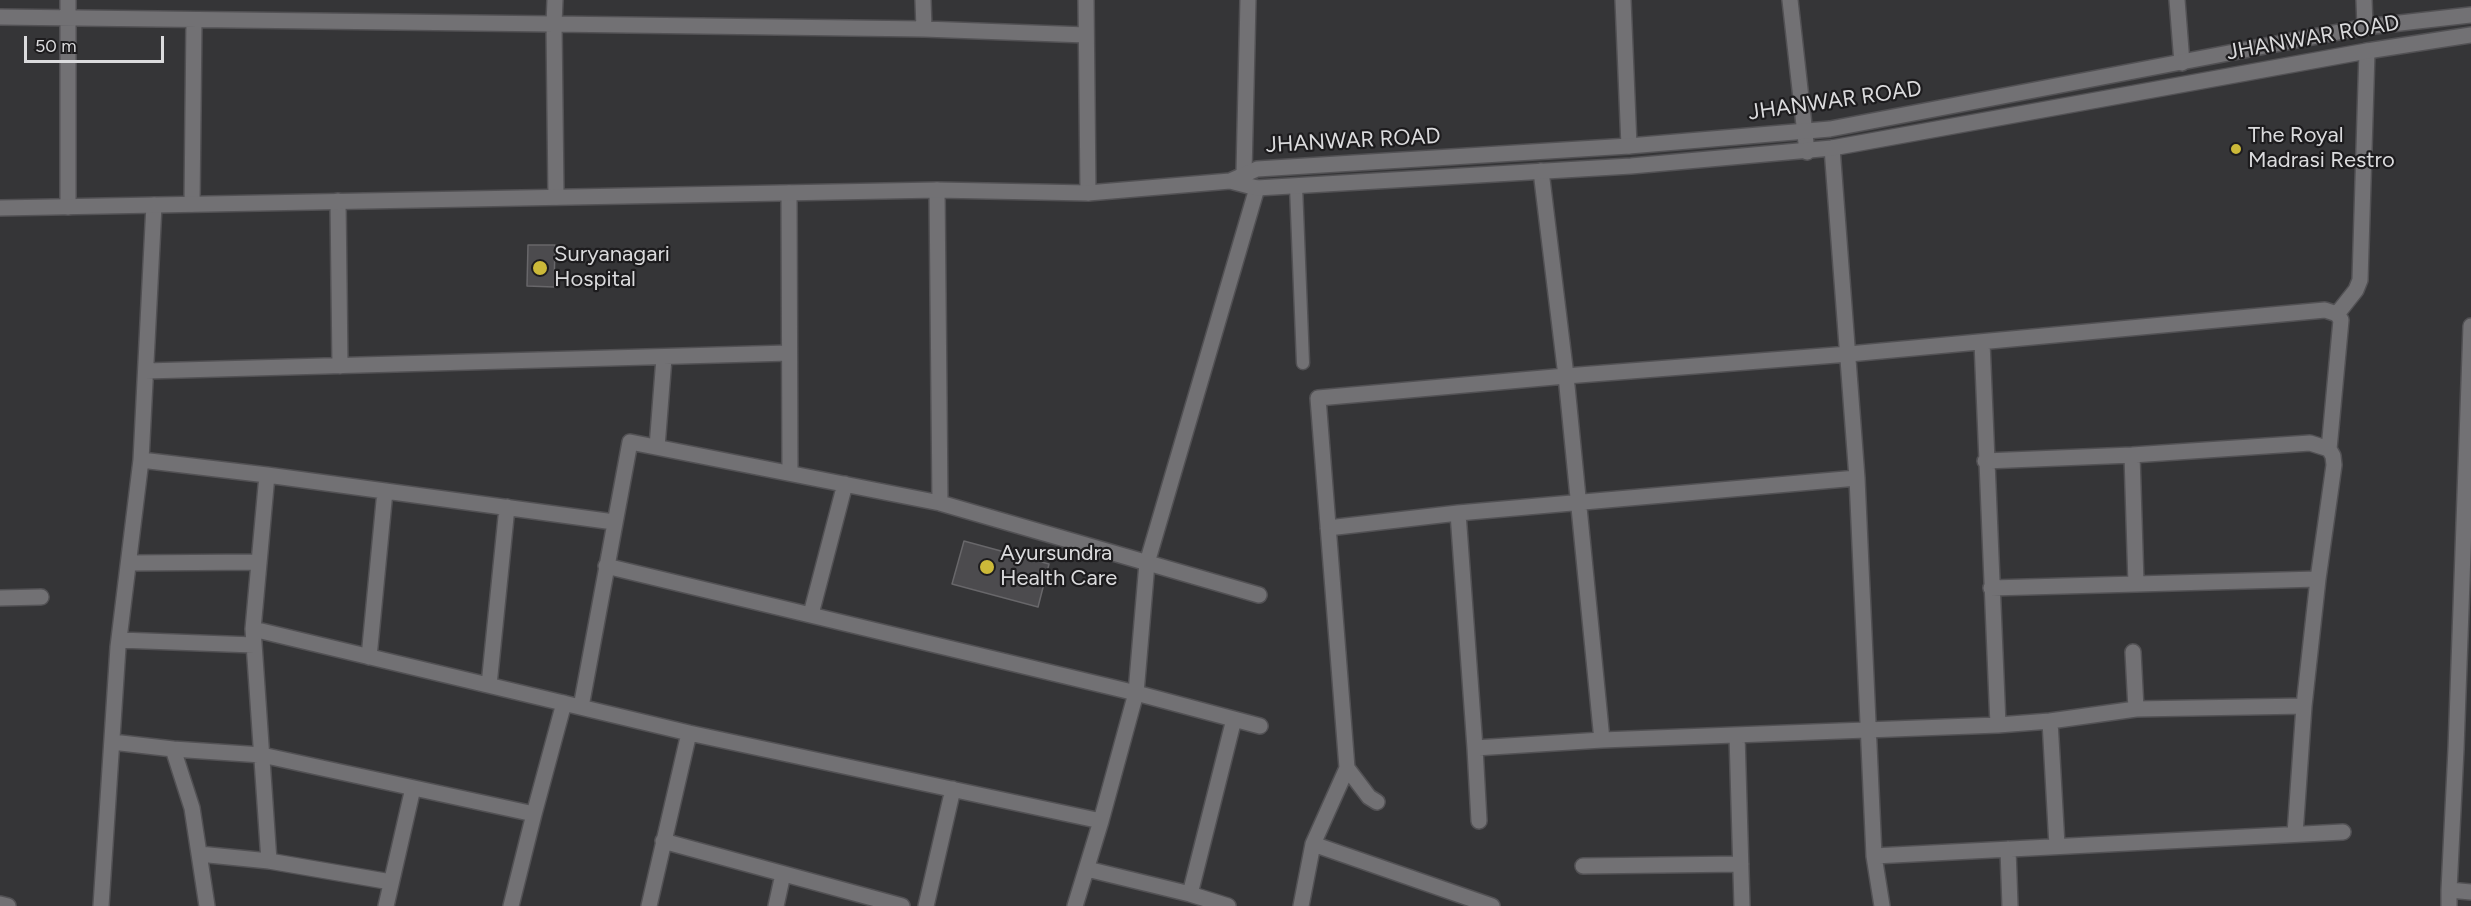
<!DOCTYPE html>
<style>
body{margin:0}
#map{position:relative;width:2471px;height:906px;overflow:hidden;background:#353537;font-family:Figtree,sans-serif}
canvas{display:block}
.scale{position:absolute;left:24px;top:36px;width:140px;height:27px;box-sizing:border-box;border:3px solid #dbdbdd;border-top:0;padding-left:8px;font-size:18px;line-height:21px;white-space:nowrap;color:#dbdbdd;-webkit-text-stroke:4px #1d1c1e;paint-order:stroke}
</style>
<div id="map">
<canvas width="2471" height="906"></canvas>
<div class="scale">50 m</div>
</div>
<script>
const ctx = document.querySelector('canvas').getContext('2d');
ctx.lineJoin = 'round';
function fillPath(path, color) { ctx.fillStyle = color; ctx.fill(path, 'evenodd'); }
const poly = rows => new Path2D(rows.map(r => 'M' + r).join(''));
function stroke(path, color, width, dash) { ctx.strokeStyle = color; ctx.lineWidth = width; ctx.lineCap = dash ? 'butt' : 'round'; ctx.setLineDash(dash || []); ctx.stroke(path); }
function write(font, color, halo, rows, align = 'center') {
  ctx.font = font + ' Figtree,sans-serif'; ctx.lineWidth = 4.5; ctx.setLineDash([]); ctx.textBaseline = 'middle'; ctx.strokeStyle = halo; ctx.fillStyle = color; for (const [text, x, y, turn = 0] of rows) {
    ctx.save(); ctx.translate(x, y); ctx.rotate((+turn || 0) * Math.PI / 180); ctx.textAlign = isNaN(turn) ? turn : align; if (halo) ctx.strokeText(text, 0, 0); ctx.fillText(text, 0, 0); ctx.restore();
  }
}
const building = poly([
 [528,245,555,245,554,287,527,286,528,245],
 [964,541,1049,564,1038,607,952,584,964,541]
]);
fillPath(building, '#4c4b4e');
stroke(building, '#68676a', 1.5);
const service = poly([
 [1296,186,1303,363]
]);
const minor = poly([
 [923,0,924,29,1086,35],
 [1086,0,1088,193],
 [1623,0,1629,146],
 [1790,0,1807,152],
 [2177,0,2182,63],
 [2364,0,2365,27],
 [0,17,554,24,555,0],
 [1832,148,1857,478,1874,856],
 [1541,171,1566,376,1602,740,1998,725],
 [1244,173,1248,0],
 [937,190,940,503],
 [789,193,790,473],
 [556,197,554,24,924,29],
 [338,201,340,366],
 [192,204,194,20],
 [68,207,68,0],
 [2337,314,2356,290,2360,280,2367,51],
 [2471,326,2456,749,2449,890,2471,892],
 [1982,342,1998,725,2050,721,2057,846],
 [146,371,789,353],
 [657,447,664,358],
 [2132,455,2136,584],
 [141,460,267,475,253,629,689,733],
 [1985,461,2132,455,2310,443,2329,449,2333,456,2334,465,2318,579],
 [267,475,614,522],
 [1328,528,1458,513],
 [129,563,259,562],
 [606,566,1136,693,1260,726],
 [1991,588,2318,579,2304,706],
 [0,598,41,597],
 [811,614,845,484],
 [119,640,254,645],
 [2133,652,2136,709],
 [369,657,385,491],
 [489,685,507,507],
 [581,707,630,442,940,503,1259,595],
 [2050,721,2136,709,2304,706,2295,834],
 [1737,735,1742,906],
 [1602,740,1475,748,1458,513,1857,478],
 [112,742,173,749,192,808,207,906],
 [1475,748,1479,821],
 [173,749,262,755,534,814,564,703],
 [1347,768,1318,398,1566,376,1849,354,2325,310,2337,314,2341,320,2329,449],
 [1101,821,1136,693,1147,563,1257,188],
 [663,841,902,906],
 [1313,844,1492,906],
 [2008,849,2010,906],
 [199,854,269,861,253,629],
 [269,861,391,882],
 [1583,866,1741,864],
 [1087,869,1190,894,1228,906],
 [1190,894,1234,719],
 [0,904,8,906],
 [101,906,118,647,141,460,154,205],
 [386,906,413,788],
 [511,906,534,814],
 [649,906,689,733,1101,821,1075,906],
 [776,906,783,874],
 [926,906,953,789],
 [1301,906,1313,844,1347,768,1369,797,1377,802],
 [1882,906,1874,856,2343,832],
 [2449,906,2449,890]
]);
const tertiary = poly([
 [1230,181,1257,169,1629,146,1830,129,2365,27,2471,15],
 [0,208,937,190,1088,193,1230,181,1257,188,1631,166,1832,148,2367,51,2471,35]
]);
stroke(service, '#525154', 15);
stroke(minor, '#525154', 18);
stroke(tertiary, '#525154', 18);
stroke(service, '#727174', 12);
stroke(minor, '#727174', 15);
stroke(tertiary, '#727174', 15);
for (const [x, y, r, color] of [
 [2236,149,6,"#ccb939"],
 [540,268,8,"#ccb939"],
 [987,567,8,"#ccb939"]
]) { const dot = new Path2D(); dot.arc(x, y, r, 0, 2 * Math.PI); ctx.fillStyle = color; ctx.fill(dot); stroke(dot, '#1d1c1e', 2); }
write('22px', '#dbdbdd', '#1d1c1e', [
 ["JHANWAR ROAD",2313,38,-10],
 ["JHANWAR ROAD",1835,101,-8],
 ["JHANWAR ROAD",1353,141,-3]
]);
write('22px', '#dbdbdd', '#1d1c1e', [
 ["The Royal",2248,136],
 ["Madrasi Restro",2248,161],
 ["Suryanagari",554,255],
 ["Hospital",554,280],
 ["Ayursundra",1000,554],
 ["Health Care",1000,579]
], 'left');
</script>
